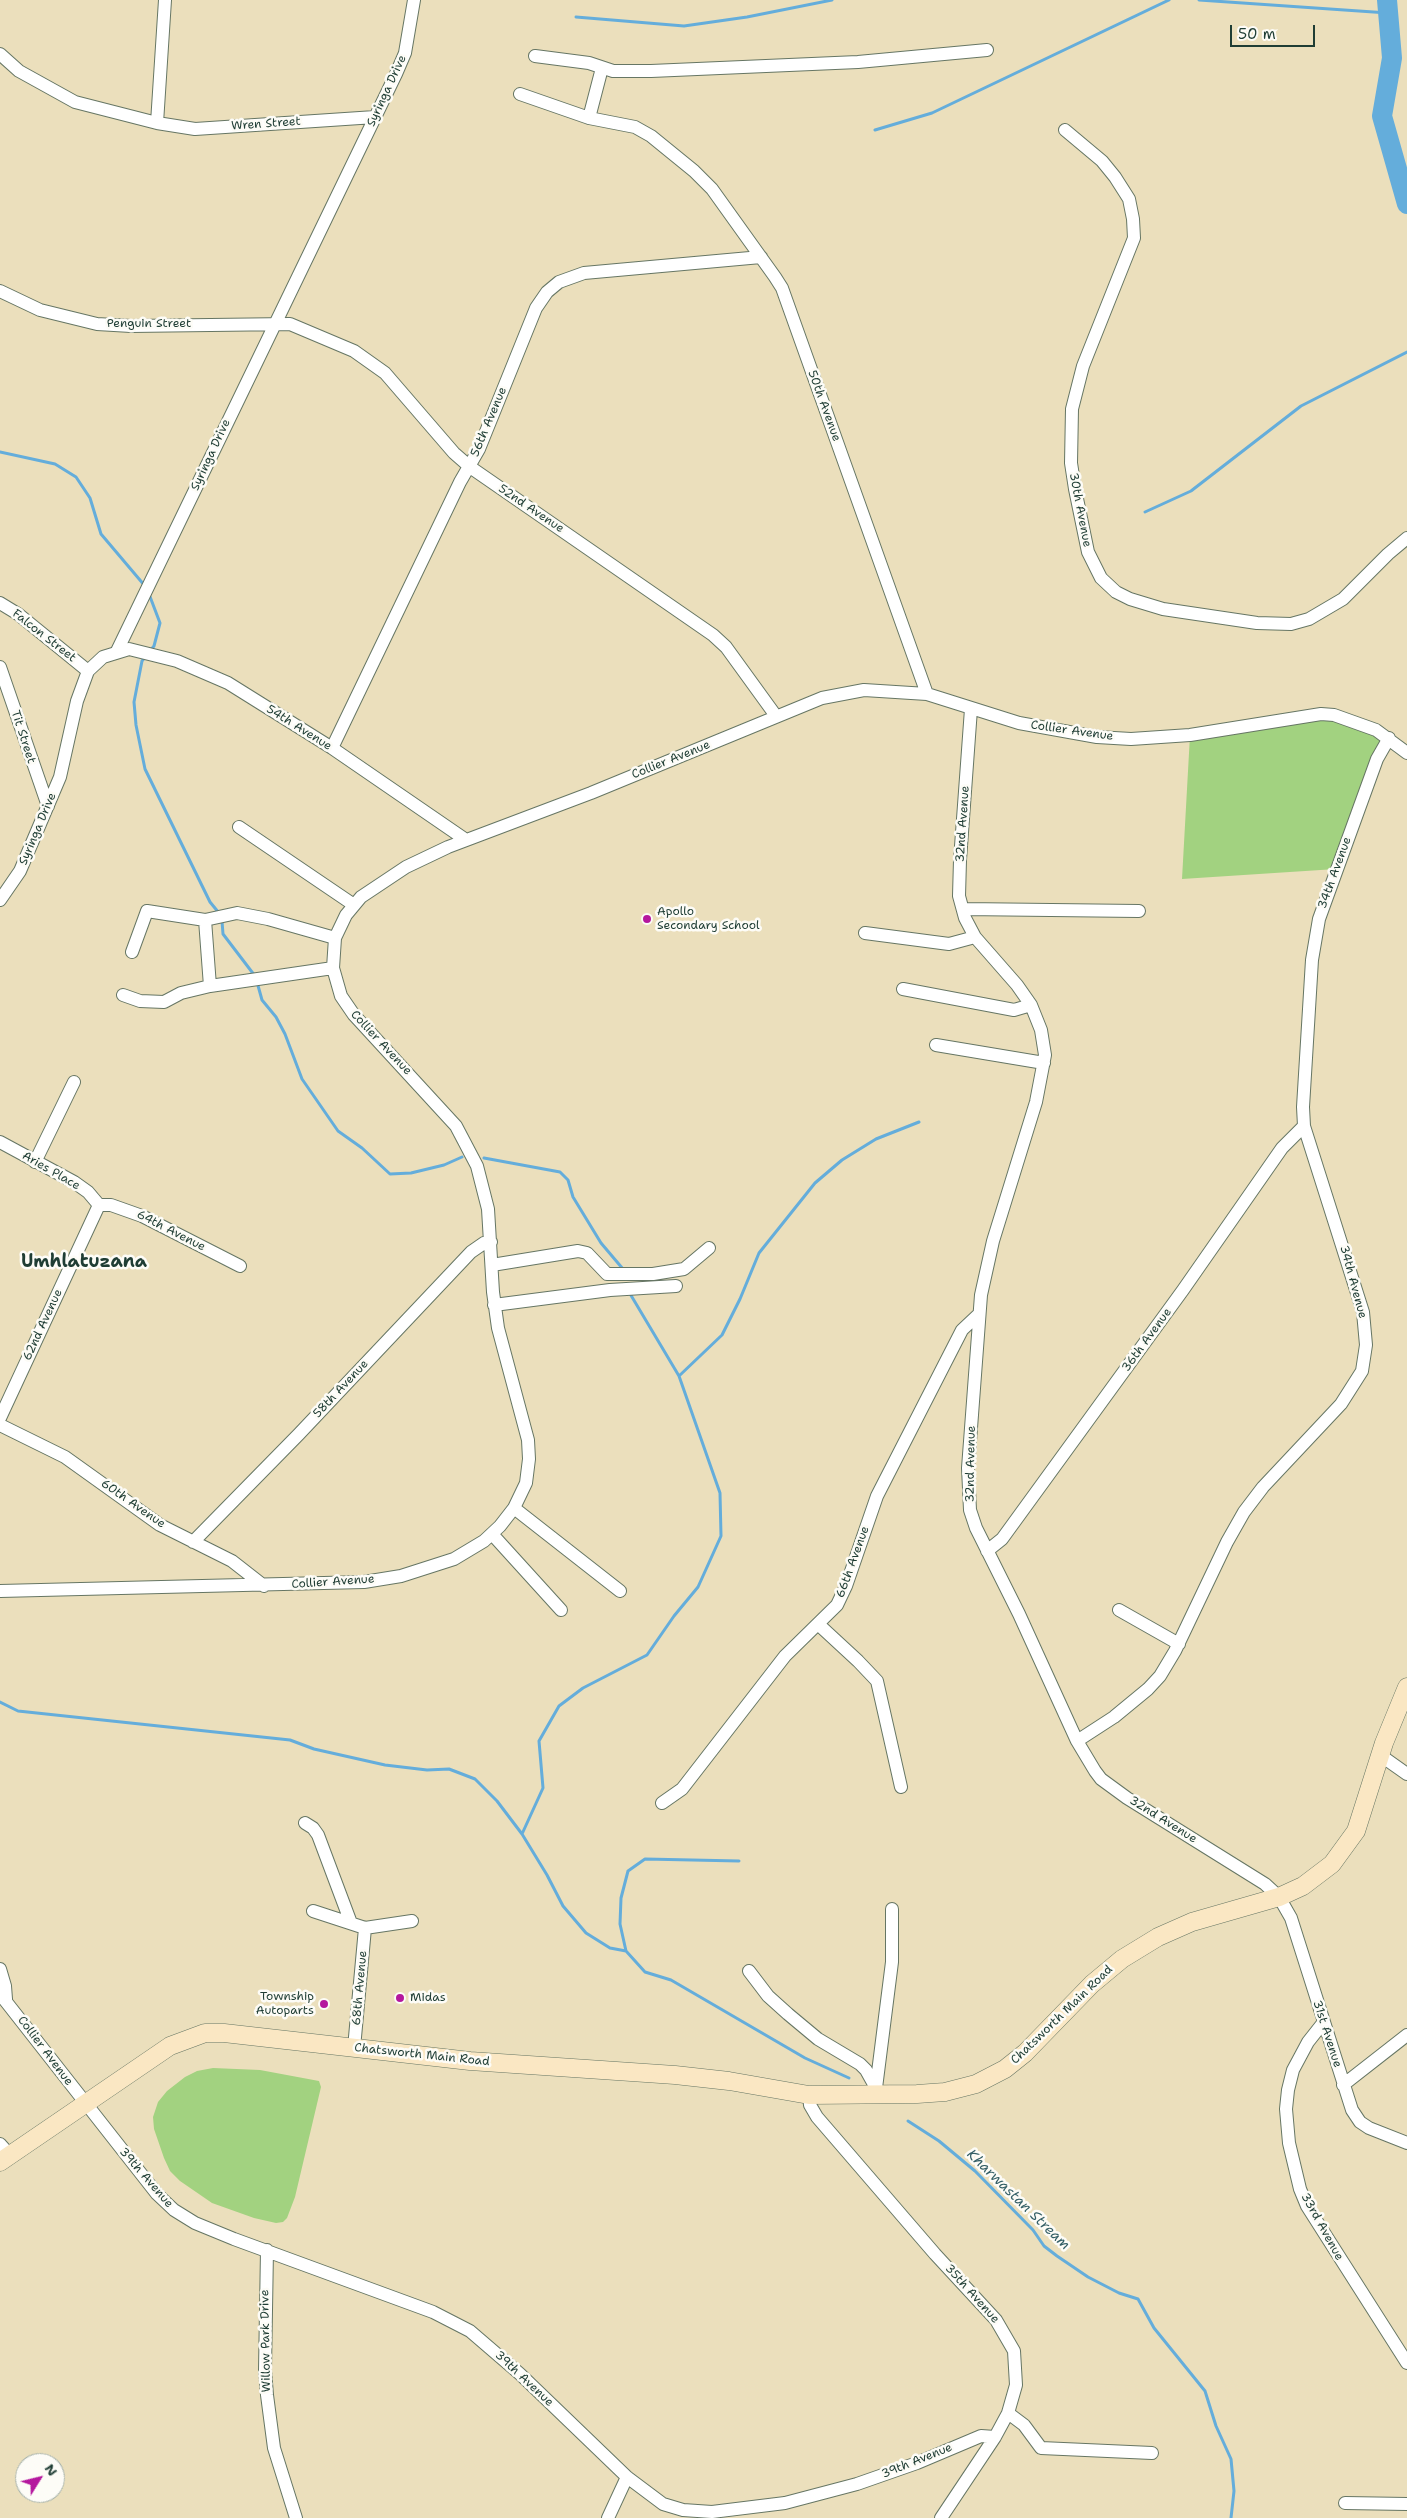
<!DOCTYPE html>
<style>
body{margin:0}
#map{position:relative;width:1407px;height:2518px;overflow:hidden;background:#ebdfbc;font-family:"Shantell Sans",sans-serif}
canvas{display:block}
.north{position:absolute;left:15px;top:2453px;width:50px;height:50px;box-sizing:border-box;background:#fdfcf7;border:1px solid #a4b0a9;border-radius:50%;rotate:54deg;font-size:14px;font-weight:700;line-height:20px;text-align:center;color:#1f3d34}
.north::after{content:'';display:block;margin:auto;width:18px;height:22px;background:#b5179e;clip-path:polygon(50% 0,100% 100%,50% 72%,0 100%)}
.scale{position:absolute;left:1230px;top:25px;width:85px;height:22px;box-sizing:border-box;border:2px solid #1f3d34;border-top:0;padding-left:6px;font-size:15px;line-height:18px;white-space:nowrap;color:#1f3d34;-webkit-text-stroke:4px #fdfcf7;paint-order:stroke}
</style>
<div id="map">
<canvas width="1407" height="2518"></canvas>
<div class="north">N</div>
<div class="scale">50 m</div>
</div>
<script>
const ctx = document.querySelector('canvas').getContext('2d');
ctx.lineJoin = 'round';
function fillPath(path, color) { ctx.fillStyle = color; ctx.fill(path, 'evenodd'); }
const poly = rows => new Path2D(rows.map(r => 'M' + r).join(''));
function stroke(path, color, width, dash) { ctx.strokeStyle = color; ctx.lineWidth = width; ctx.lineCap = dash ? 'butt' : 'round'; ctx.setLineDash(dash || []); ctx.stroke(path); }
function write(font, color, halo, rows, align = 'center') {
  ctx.font = font + ' "Shantell Sans",sans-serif'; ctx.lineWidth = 5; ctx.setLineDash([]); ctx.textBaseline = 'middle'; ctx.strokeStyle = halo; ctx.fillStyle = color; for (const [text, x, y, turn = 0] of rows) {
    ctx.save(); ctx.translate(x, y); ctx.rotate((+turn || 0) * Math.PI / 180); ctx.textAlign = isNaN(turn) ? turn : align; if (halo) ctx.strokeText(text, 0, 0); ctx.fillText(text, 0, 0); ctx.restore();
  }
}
fillPath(poly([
 [1321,713,1390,738,1336,869,1182,879,1190,735],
 [213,2068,260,2070,319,2081,321,2087,295,2197,287,2218,283,2222,276,2223,254,2218,212,2203,180,2181,170,2171,164,2158,154,2129,153,2117,158,2102,167,2091,185,2077,197,2071]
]), '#a2d280');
stroke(poly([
 [1199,0,1388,13],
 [576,17,684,26,747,17,832,0],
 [875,130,932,113,1169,0],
 [0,452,55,464,76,477,90,498,101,534,145,586],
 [1145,512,1191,491,1301,406,1407,352],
 [149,594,160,623,154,646,150,651],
 [146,656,142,661,134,702,136,725,145,769,210,902,219,913],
 [222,921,223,934,255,976],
 [257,982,262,1000,276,1017,285,1034,302,1079,338,1131,362,1148,390,1174,411,1173,444,1165,462,1157],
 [484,1158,560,1172,568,1180,573,1197,601,1243,623,1269],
 [679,1376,722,1335,740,1299,759,1253,815,1183,842,1160,876,1139,919,1122],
 [0,1702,18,1711,290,1740,314,1749,385,1765,427,1770,449,1769,475,1779,497,1801,522,1834,547,1875,563,1906,586,1933,610,1948,626,1951],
 [522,1834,543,1788,539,1741,559,1706,583,1688,647,1655,674,1616,698,1587,721,1536,720,1493,679,1376,629,1292],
 [739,1861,645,1859,628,1871,621,1898,620,1924,626,1951,645,1972,671,1980,805,2058,849,2078],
 [908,2121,939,2141,975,2171,1033,2230,1044,2246,1057,2256,1088,2277,1119,2293,1138,2299,1154,2328,1205,2391,1216,2426,1231,2459,1234,2491,1231,2518]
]), '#64addb', 3);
stroke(poly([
 [1387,0,1392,58,1382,116,1407,204]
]), '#64addb', 20);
const street = poly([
 [0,54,19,71,75,102,157,123,195,129,375,117],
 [535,56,589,63,613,71,651,71,858,62,987,50],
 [520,94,589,118,635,127,651,136,694,171,712,189,775,277,782,288,927,694],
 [589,118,602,68],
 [157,123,165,0],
 [1065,130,1102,161,1115,177,1129,199,1133,219,1134,238,1083,366,1072,409,1071,463,1075,489,1088,552,1101,578,1116,592,1130,599,1163,609,1257,623,1291,624,1309,619,1343,599,1388,554,1407,538],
 [0,291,40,310,97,324,131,326,290,324,354,351,385,373,454,453,470,467,713,635,726,647,776,716],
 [0,603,18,614,88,671],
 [117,651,396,74,405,53,414,0],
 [0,667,48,806],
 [971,709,960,860,959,896,965,918,975,937,1017,985,1031,1005,1041,1030,1045,1055,1036,1102,993,1241,981,1295,968,1468,970,1510,976,1528,1019,1614,1077,1741,1095,1771,1101,1779,1127,1798,1265,1884,1279,1897,1291,1918,1352,2110,1360,2122,1369,2128,1407,2143],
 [332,748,460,482,479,449,536,308,547,292,559,282,584,273,761,257],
 [239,827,354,905],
 [0,900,20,871,60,777,77,701,88,671,103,657,129,649,177,661,228,683,332,748,466,840],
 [963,909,1139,911],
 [205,920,210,986],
 [865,933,949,944,975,937],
 [132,952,147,911,205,920,237,913,268,919,335,938],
 [903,989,1014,1010,1031,1005],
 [123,995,140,1001,164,1002,181,993,210,986,333,968],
 [936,1045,1044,1063],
 [0,1142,74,1182,88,1192,99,1205],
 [35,1162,74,1082],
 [99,1205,111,1205,142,1216,240,1266],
 [492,1265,578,1251,587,1253,607,1274,653,1274,684,1269,709,1248],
 [494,1305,610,1290,676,1286],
 [0,1418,99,1205],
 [0,1425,65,1457,160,1525,232,1561,264,1586],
 [514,1508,620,1591],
 [492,1534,561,1610],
 [193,1542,299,1434,471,1252,484,1243,491,1242],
 [987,1551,1002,1539,1183,1290,1282,1148,1304,1126],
 [0,1591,364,1582,401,1576,454,1559,484,1541,500,1526,514,1508,526,1483,529,1459,528,1440,498,1328,493,1292,488,1209,477,1166,456,1126,354,1015,341,996,333,968,335,938,346,915,361,897,406,867,448,847,591,793,822,698,864,690,927,694,1019,723,1097,737,1131,739,1190,735,1321,714,1334,715,1376,730,1407,753],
 [1119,1610,1179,1644],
 [818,1624,858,1661,877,1681,901,1787],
 [1077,1741,1114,1717,1148,1689,1160,1676,1175,1651,1227,1542,1244,1512,1263,1487,1341,1404,1362,1371,1366,1345,1363,1312,1304,1126,1303,1107,1312,960,1319,919,1377,759,1389,738],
 [1380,1755,1407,1774],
 [662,1803,682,1789,785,1656,837,1605,846,1586,877,1496,962,1330,979,1314],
 [305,1823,313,1828,318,1835,351,1923],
 [313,1911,365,1928,412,1921],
 [0,1969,5,1986,6,1999],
 [749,1971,768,1996,788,2014,818,2039,860,2064,866,2070,880,2095],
 [0,1994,157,2194,174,2210,195,2223,234,2239,433,2312,470,2331,520,2374,627,2477,663,2504,683,2510,712,2512,785,2503,857,2484,917,2463,981,2436,995,2437],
 [1323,2023,1308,2042,1293,2070,1288,2090,1286,2109,1289,2143,1300,2189,1307,2206,1407,2363],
 [354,2048,365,1928],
 [1343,2085,1407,2035],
 [876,2088,892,1962,892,1909],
 [809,2095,810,2105,817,2117,935,2254,996,2320,1014,2351,1016,2385,1008,2413,995,2437,941,2518],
 [0,2144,9,2154],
 [267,2250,265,2370,267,2395,274,2448,296,2518],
 [1008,2413,1024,2425,1041,2448,1152,2453],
 [1345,2503,1407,2504],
 [608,2518,627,2477]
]);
const secondary = poly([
 [0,2162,170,2046,205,2033,224,2033,470,2061,675,2075,729,2081,809,2095,917,2094,945,2092,976,2084,1005,2069,1025,2053,1092,1984,1122,1959,1158,1937,1192,1922,1279,1897,1303,1886,1332,1864,1356,1831,1384,1743,1407,1687]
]);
stroke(street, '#667664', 14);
stroke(secondary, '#667664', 19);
stroke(street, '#fff', 12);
stroke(secondary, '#fae7c3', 18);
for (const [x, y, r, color] of [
 [647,919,5,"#b5179e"],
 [400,1998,5,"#b5179e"],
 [324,2004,5,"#b5179e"]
]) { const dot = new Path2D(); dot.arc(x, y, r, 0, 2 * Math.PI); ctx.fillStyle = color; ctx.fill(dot); stroke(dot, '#fdfcf7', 2); }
write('12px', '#1f3d34', '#fdfcf7', [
 ["Syringa Drive",387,91,-65],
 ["Wren Street",266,124,-4],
 ["Penguin Street",149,324],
 ["50th Avenue",824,406,70],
 ["56th Avenue",489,422,-67],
 ["Syringa Drive",211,455,-65],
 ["52nd Avenue",531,509,34],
 ["30th Avenue",1080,510,79],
 ["Falcon Street",44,636,38],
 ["54th Avenue",299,728,32],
 ["Collier Avenue",1072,731,8],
 ["Tit Street",23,737,72],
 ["Collier Avenue",671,760,-22],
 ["32nd Avenue",963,824,-86],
 ["Syringa Drive",38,829,-67],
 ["34th Avenue",1335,873,-70],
 ["Collier Avenue",381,1043,47],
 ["Aries Place",51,1171,30],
 ["64th Avenue",171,1231,27],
 ["34th Avenue",1353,1282,75],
 ["62nd Avenue",43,1325,-65],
 ["36th Avenue",1147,1340,-54],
 ["58th Avenue",341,1389,-47],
 ["32nd Avenue",971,1464,-89],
 ["60th Avenue",133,1504,35],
 ["66th Avenue",853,1562,-70],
 ["Collier Avenue",333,1582,-4],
 ["32nd Avenue",1163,1820,32],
 ["68th Avenue",360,1988,-85],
 ["Chatsworth Main Road",1062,2015,-44],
 ["31st Avenue",1327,2034,72],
 ["Collier Avenue",45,2051,53],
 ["Chatsworth Main Road",422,2055,6],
 ["39th Avenue",146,2178,49],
 ["33rd Avenue",1322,2227,61],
 ["35th Avenue",972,2294,48],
 ["Willow Park Drive",266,2341,-91],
 ["39th Avenue",524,2379,43],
 ["39th Avenue",917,2461,-22]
]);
write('12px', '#1f3d34', '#fdfcf7', [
 ["Apollo",657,912],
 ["Secondary School",657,926],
 ["Township",314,1997,"right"],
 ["Autoparts",314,2011,"right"],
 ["Midas",410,1998]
], 'left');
write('italic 14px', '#345f66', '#fdfcf7', [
 ["Kharwastan Stream",1018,2200,44]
]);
write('bold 18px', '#1f3d34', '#fdfcf7', [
 ["Umhlatuzana",84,1262]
]);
</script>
